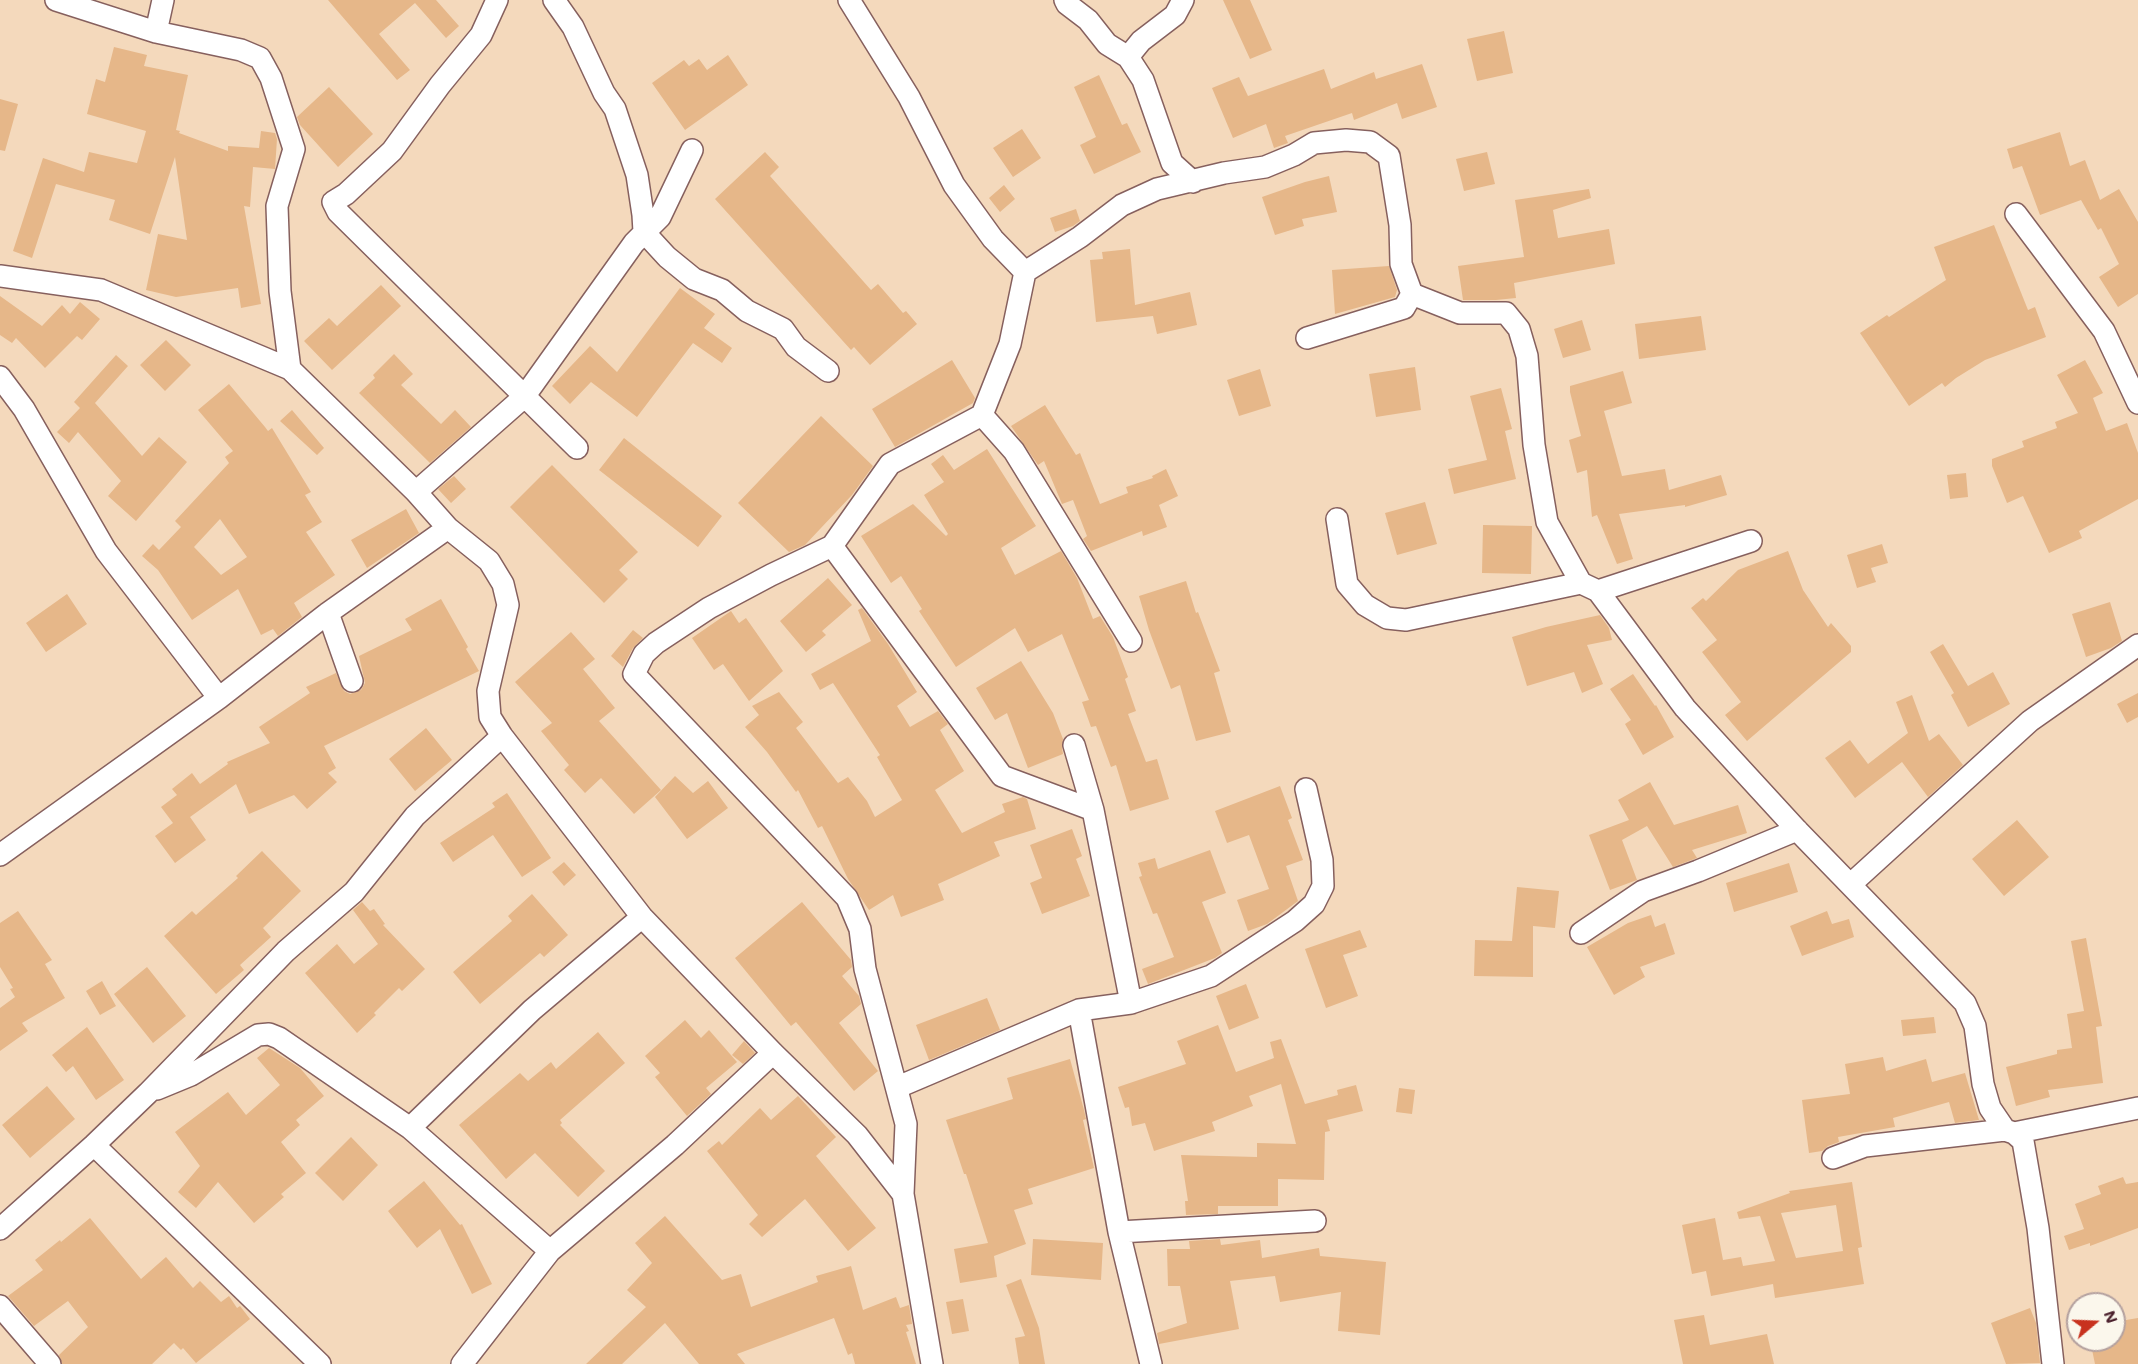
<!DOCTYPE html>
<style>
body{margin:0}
#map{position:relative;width:2138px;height:1364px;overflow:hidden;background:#f4d9bc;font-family:Mali,sans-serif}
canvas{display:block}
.north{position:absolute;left:2066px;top:1292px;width:60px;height:60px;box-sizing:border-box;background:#fbf7ec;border:2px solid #b4a19f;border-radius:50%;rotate:71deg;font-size:16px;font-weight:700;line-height:24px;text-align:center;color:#4a1f2b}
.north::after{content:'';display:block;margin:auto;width:21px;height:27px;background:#c8321e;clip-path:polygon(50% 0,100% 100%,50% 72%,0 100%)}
</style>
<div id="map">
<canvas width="2138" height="1364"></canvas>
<div class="north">N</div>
</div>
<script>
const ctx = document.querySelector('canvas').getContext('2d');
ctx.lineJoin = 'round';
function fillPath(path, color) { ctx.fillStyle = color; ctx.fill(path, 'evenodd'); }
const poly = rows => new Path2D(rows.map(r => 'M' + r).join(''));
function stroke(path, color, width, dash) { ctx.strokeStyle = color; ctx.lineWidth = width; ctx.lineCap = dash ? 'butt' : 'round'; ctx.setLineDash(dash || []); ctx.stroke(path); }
fillPath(poly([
 [328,0,436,0,459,26,446,38,415,3,379,34,410,70,397,80],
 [1223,0,1250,0,1272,50,1250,59],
 [1504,31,1513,73,1477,81,1467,39],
 [114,47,147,55,144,66,188,75,176,130,180,131,179,133,228,151,228,146,259,148,261,131,275,133,277,139,275,169,253,167,250,207,244,206,261,304,241,308,238,288,176,297,146,290,158,234,187,240,175,157,150,234,109,220,115,200,56,184,32,258,13,251,43,158,84,172,89,152,137,163,146,131,87,114,96,79,105,82],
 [728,55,748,85,685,130,652,83,684,60,689,66,699,59,707,70],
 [1422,64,1437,107,1402,119,1397,103,1354,120,1352,113,1285,136,1288,143,1274,148,1266,124,1233,138,1212,88,1239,77,1248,96,1324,69,1331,89,1374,72,1376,79],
 [1099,75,1122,125,1127,123,1141,152,1094,174,1080,145,1096,137,1074,87],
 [329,87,373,134,338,167,300,125,297,117],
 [0,99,18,104,5,151,0,150],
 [1022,129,1041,158,1013,177,993,148],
 [2060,132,2070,166,2085,160,2100,200,2119,189,2138,222,2138,294,2118,307,2099,277,2119,264,2101,228,2098,230,2081,200,2040,215,2022,166,2013,169,2007,149],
 [765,152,779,167,770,176,871,290,878,284,903,313,906,311,917,324,870,365,854,347,851,350,715,199],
 [1487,152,1495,184,1464,191,1456,159],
 [1329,176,1337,212,1302,219,1304,226,1275,235,1262,197,1305,182],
 [1004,185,1015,199,1000,212,989,198],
 [1589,189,1591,198,1553,210,1558,238,1609,229,1615,264,1514,283,1516,298,1496,300,1463,300,1458,266,1524,257,1515,200],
 [1076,209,1080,221,1073,226,1055,232,1050,218],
 [1994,225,2028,310,2035,307,2046,337,1985,360,1956,378,1945,387,1942,383,1909,406,1860,333,1887,315,1889,317,1946,280,1934,247],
 [1130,249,1135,305,1190,292,1197,325,1157,334,1153,316,1096,322,1090,260,1103,259,1102,252],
 [1389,266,1397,290,1395,297,1335,314,1332,270],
 [381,285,401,306,332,370,304,341,329,318,337,326],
 [680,288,715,314,704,328,732,348,722,363,693,343,637,417,591,382,570,404,552,386,590,346,617,372],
 [0,296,42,326,62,305,70,314,80,302,100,319,82,340,77,336,45,368,16,338,12,343,0,335],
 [1701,316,1706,350,1639,359,1635,324],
 [1582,320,1591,350,1563,358,1554,329],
 [166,340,191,365,165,391,140,365],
 [394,354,413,374,401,385,441,424,455,410,471,427,430,463,359,393,375,378,373,375],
 [116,355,128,366,95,403,142,456,159,437,187,462,136,521,108,496,121,481,78,432,69,443,57,432,80,408,74,402],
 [952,360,975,398,973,403,895,447,872,409],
 [2085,360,2103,393,2093,398,2106,431,2127,423,2138,453,2138,499,2079,531,2082,538,2049,553,2023,496,2007,503,1992,466,1992,459,2024,447,2022,441,2057,428,2055,422,2078,413,2057,375],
 [1415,367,1421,410,1376,417,1369,374],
 [1260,369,1271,406,1239,416,1227,380],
 [1623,371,1632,403,1604,411,1622,476,1665,469,1669,490,1721,475,1727,495,1685,507,1685,505,1619,514,1633,559,1617,564,1597,515,1592,517,1587,470,1577,473,1569,440,1581,436,1570,392,1570,386],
 [229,384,265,427,268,431,272,428,311,492,305,495,322,522,306,532,335,575,294,603,302,617,278,636,273,629,261,635,238,589,192,620,158,570,142,556,153,544,159,550,181,527,175,521,229,463,225,457,233,451,198,410],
 [220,519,247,557,221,575,194,547],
 [1501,388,1512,429,1505,431,1516,479,1454,494,1448,469,1487,460,1470,396],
 [1045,405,1076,455,1080,453,1100,504,1128,493,1126,487,1153,478,1152,476,1166,469,1178,496,1159,505,1167,527,1143,536,1142,531,1091,551,1083,539,1087,536,1073,500,1062,504,1044,461,1038,465,1011,426],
 [292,410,324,448,317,455,280,421],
 [821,416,873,466,852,495,805,545,789,552,738,503],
 [624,438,722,516,698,547,599,470],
 [987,449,1036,526,1001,548,1015,575,1061,551,1077,578,1093,619,1100,616,1113,637,1128,677,1125,679,1136,711,1128,714,1146,762,1157,759,1169,799,1130,811,1116,765,1111,767,1096,726,1091,727,1082,702,1089,700,1062,634,1028,652,1015,628,956,667,919,611,922,609,901,576,891,583,861,536,913,504,946,536,948,534,924,495,944,482,931,464,943,455,954,470],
 [552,465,638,552,619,570,628,579,604,603,510,507],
 [1966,473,1968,497,1950,499,1947,475],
 [454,476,466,489,451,503,438,489],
 [1425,502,1437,544,1397,555,1385,513],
 [406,509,419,533,367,568,351,540],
 [1483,525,1532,526,1531,574,1482,573],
 [1882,544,1888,563,1871,568,1876,582,1857,588,1847,555],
 [1788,551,1803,590,1828,627,1831,623,1851,646,1851,652,1747,741,1725,715,1741,702,1702,652,1717,640,1691,608,1703,598,1706,601,1738,570],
 [828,578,852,605,822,631,826,635,806,652,780,621],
 [1186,581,1196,613,1198,612,1220,671,1214,673,1231,732,1196,741,1180,685,1171,689,1149,630,1139,596],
 [67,594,87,624,46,652,26,623],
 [441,599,468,647,466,649,479,671,324,746,336,768,328,773,337,782,307,809,294,795,249,814,236,784,190,817,206,840,175,863,155,836,173,823,161,807,177,795,172,789,192,773,200,784,228,764,227,762,270,743,259,727,310,693,306,687,336,673,344,691,350,694,361,690,365,683,359,656,412,630,405,619],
 [2110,602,2122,641,2111,648,2086,657,2072,614],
 [862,608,888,644,917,692,897,706,910,727,938,711,948,724,940,730,964,771,935,790,962,833,1005,812,1002,804,1023,797,1027,799,1036,829,994,842,1000,856,938,884,944,900,901,917,893,895,869,910,848,879,822,826,818,828,798,790,796,792,767,752,745,727,759,715,752,706,779,692,803,722,796,728,838,783,848,777,867,801,875,817,902,800,877,757,880,755,833,683,820,690,811,674,871,641,858,610],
 [731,611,739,623,746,618,783,671,749,701,723,664,714,670,692,638],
 [1600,615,1609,628,1612,640,1587,645,1603,684,1582,693,1574,672,1527,686,1512,637,1546,627],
 [633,630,643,638,633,648,623,667,611,656],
 [571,632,595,659,583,669,615,708,599,721,661,790,634,814,601,778,585,793,564,770,569,765,541,731,552,723,515,682],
 [1943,644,1968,686,1993,672,2010,704,1968,727,1951,695,1954,693,1930,652],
 [1021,661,1053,713,1063,739,1062,748,1063,754,1028,768,1007,713,995,720,976,688],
 [1633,674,1655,706,1656,705,1674,737,1643,755,1625,724,1631,720,1610,689],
 [2138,693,2138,717,2127,723,2117,704],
 [1912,695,1929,741,1939,734,1963,765,1928,797,1902,762,1855,798,1825,758,1850,740,1868,764,1908,733,1896,702],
 [426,728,452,760,415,791,389,759],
 [675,776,693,793,708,781,728,808,687,839,655,797],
 [1650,782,1674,825,1738,805,1747,833,1692,850,1697,858,1673,867,1647,826,1622,840,1637,880,1610,890,1589,835,1629,820,1618,800],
 [1280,786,1292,818,1288,820,1303,860,1286,866,1298,901,1267,924,1248,931,1237,900,1269,889,1249,835,1227,843,1215,811],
 [507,793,551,858,522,877,493,835,453,862,440,843,495,807,492,803],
 [2017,820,2049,857,2004,896,1972,859],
 [1072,829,1082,856,1076,859,1090,896,1042,914,1030,883,1042,878,1030,845],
 [1210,850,1226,893,1202,902,1222,953,1215,958,1148,984,1142,969,1174,957,1157,913,1153,914,1139,877,1142,876,1138,863,1155,858,1158,869],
 [262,851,301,891,263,928,271,937,240,965,244,970,216,994,164,936,192,911,196,915,238,878,236,876],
 [564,862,576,875,564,886,552,872],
 [1789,863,1798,892,1734,912,1726,883],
 [1517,887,1559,891,1555,928,1533,926,1533,977,1474,976,1475,940,1512,941],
 [532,894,568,935,544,957,540,953,480,1004,453,972,512,921,508,916],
 [362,902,370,911,374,909,385,924,383,925,425,969,402,991,399,988,374,1013,376,1015,357,1033,305,973,337,944,354,964,378,944,353,910],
 [802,902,851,960,852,967,842,976,859,996,861,1004,839,1023,878,1071,854,1091,796,1022,791,1026,735,958],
 [18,911,52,960,45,964,65,998,22,1023,28,1031,0,1051,0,1008,15,997,10,989,13,988,0,967,0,923],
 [1827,911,1832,924,1849,919,1854,937,1802,956,1790,926],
 [1651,915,1655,927,1665,923,1675,954,1640,967,1645,977,1614,995,1587,947,1628,923],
 [1360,930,1367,947,1343,955,1358,996,1326,1008,1305,949],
 [2086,938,2102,1026,2096,1027,2103,1083,2048,1090,2050,1097,2016,1106,2006,1067,2057,1054,2057,1050,2072,1048,2067,1014,2084,1011,2071,941],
 [147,967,186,1016,153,1043,114,994],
 [102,981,116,1006,100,1015,86,991],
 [1246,984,1259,1018,1229,1030,1216,996],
 [987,998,1000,1030,929,1060,916,1025],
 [1934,1017,1936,1033,1903,1036,1901,1020],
 [685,1020,701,1038,709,1030,737,1062,706,1088,711,1094,687,1116,655,1077,660,1073,645,1056],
 [1218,1025,1236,1072,1274,1058,1270,1042,1281,1039,1305,1104,1338,1095,1337,1090,1356,1085,1363,1111,1327,1120,1330,1131,1325,1132,1324,1180,1278,1179,1278,1206,1218,1206,1218,1214,1186,1215,1185,1201,1188,1201,1181,1155,1257,1157,1257,1143,1296,1144,1281,1084,1249,1096,1253,1106,1212,1122,1215,1131,1154,1151,1145,1123,1132,1126,1129,1107,1125,1108,1118,1087,1186,1064,1177,1041],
 [87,1027,124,1080,96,1100,73,1066,66,1072,52,1055],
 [598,1032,625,1063,560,1120,562,1123,560,1125,605,1171,578,1197,535,1153,506,1179,459,1125,520,1073,528,1081,551,1062,556,1069],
 [744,1041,755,1053,743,1064,732,1055],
 [269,1048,300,1068,324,1096,296,1120,300,1125,281,1142,306,1173,281,1194,284,1197,254,1223,218,1182,196,1208,178,1192,200,1166,175,1132,228,1092,246,1115,280,1085,257,1058],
 [1883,1057,1886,1071,1926,1059,1932,1082,1965,1073,1979,1120,1955,1123,1949,1102,1893,1118,1895,1127,1838,1137,1839,1142,1828,1146,1822,1151,1809,1153,1802,1100,1850,1094,1845,1064],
 [1070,1059,1084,1110,1086,1119,1083,1120,1094,1168,1028,1189,1033,1204,1014,1210,1026,1244,994,1256,997,1277,960,1283,954,1249,988,1243,966,1174,964,1174,946,1120,1013,1099,1007,1078],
 [47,1086,75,1119,30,1158,2,1125],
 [1399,1088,1415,1090,1412,1114,1396,1112],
 [798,1096,836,1137,816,1156,876,1228,848,1251,805,1199,762,1237,749,1224,758,1215,707,1151,719,1141,722,1145,760,1108,771,1120],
 [351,1137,378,1165,343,1201,315,1173],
 [2123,1177,2126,1184,2138,1182,2138,1228,2090,1246,2090,1243,2069,1250,2064,1236,2084,1229,2075,1204,2101,1194,2098,1186],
 [424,1181,460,1225,462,1224,492,1284,472,1294,440,1229,417,1248,388,1211],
 [1852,1182,1862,1247,1858,1248,1864,1284,1775,1298,1773,1284,1711,1296,1706,1271,1692,1274,1682,1225,1715,1218,1723,1260,1741,1257,1743,1266,1775,1261,1760,1216,1739,1219,1737,1212,1790,1193,1789,1191],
 [1836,1205,1843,1251,1796,1258,1781,1213],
 [665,1216,722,1280,741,1274,751,1307,818,1282,816,1276,851,1266,863,1310,896,1297,900,1308,909,1305,912,1324,906,1325,909,1331,906,1332,916,1364,855,1364,852,1353,848,1355,834,1318,737,1354,745,1364,699,1364,665,1323,622,1364,586,1364,646,1307,627,1290,652,1263,635,1243],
 [90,1218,141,1279,166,1257,193,1288,200,1281,221,1302,229,1296,237,1308,240,1306,250,1319,196,1363,183,1348,181,1350,174,1343,152,1364,62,1364,59,1355,88,1327,68,1301,34,1326,8,1296,43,1270,35,1260,60,1240,61,1242],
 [1033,1239,1103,1243,1101,1280,1031,1275],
 [1220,1239,1221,1245,1260,1240,1262,1258,1319,1248,1320,1256,1386,1262,1380,1335,1338,1331,1341,1292,1280,1302,1275,1276,1230,1281,1239,1329,1159,1344,1157,1333,1187,1323,1180,1286,1168,1286,1167,1249,1190,1249,1189,1241],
 [1021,1279,1039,1328,1045,1364,1019,1364,1015,1338,1025,1336,1006,1285],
 [963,1299,969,1331,952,1334,946,1302],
 [2030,1308,2036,1323,2040,1363,2006,1364,1991,1323],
 [1704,1315,1710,1345,1767,1334,1774,1364,1683,1364,1674,1320],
 [2138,1318,2138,1364,2095,1364,2090,1340,2114,1340,2114,1322]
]), '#e6b789');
const street = poly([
 [56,0,156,32,241,50,260,58,271,78,294,149,277,206,280,291,290,369],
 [497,0,481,35,440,85,392,151,346,194,333,202,338,212,577,448],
 [554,0,573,27,604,93,615,109,637,175,643,215,644,232,667,257,694,279,722,290,747,311,783,329,796,347,828,371],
 [849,0,909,97,954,185,993,239,1025,272,1010,344,982,415],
 [1065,0,1067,4,1088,20,1107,44,1128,57,1143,80,1172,163,1193,182],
 [156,32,163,0],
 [1128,57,1141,41,1175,15,1183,0],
 [2016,214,2104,331,2138,403],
 [1025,272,1080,237,1122,205,1157,189,1224,173,1265,167,1294,155,1314,143,1346,140,1370,142,1389,156,1400,225,1401,264,1412,294,1460,313,1506,313,1519,329,1527,356,1534,445,1547,522,1581,583,1598,591,1685,708,1797,830,1965,1003,1975,1026,1983,1084,1990,1108,2005,1130],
 [0,276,101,290,290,369,416,492,448,528,489,561,503,584,508,605,488,691,490,717,502,736,642,917,773,1053,857,1135,903,1194,932,1364],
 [1307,338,1404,308,1412,294],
 [0,377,24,409,106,551,219,698],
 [416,492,524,397,634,243,660,217,692,150],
 [1337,519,1347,584,1365,605,1387,618,1406,620,1581,583],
 [832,546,1002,776,1093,810],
 [1598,591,1751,541],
 [328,613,352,681],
 [1074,745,1093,810,1131,1003],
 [0,855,219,698,328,613,448,528],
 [1851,884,2030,721,2138,645],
 [1581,933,1643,891,1698,871,1797,830],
 [1079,1010,1119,1232,1151,1364],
 [898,1087,1079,1010,1131,1003,1211,976,1295,921,1314,904,1323,886,1322,860,1306,789],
 [157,1089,191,1075,258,1035,269,1034,279,1038,410,1128,550,1251],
 [410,1128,532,1010,642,917],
 [2014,1133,2138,1108],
 [94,1145,320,1364],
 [1833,1158,1865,1146,2005,1130,2014,1133,2023,1141,2038,1228,2053,1364],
 [903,1194,906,1124,865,969,860,929,847,898,634,674,644,654,656,643,709,608,771,575,832,546,890,464,982,415,1014,451,1131,641],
 [0,1229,94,1145,148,1093,286,951,354,892,415,816,502,736],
 [1119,1232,1315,1221],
 [0,1306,50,1364],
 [462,1364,550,1251,675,1145,773,1053]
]);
stroke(street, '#86605e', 24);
stroke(street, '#fff', 21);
</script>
